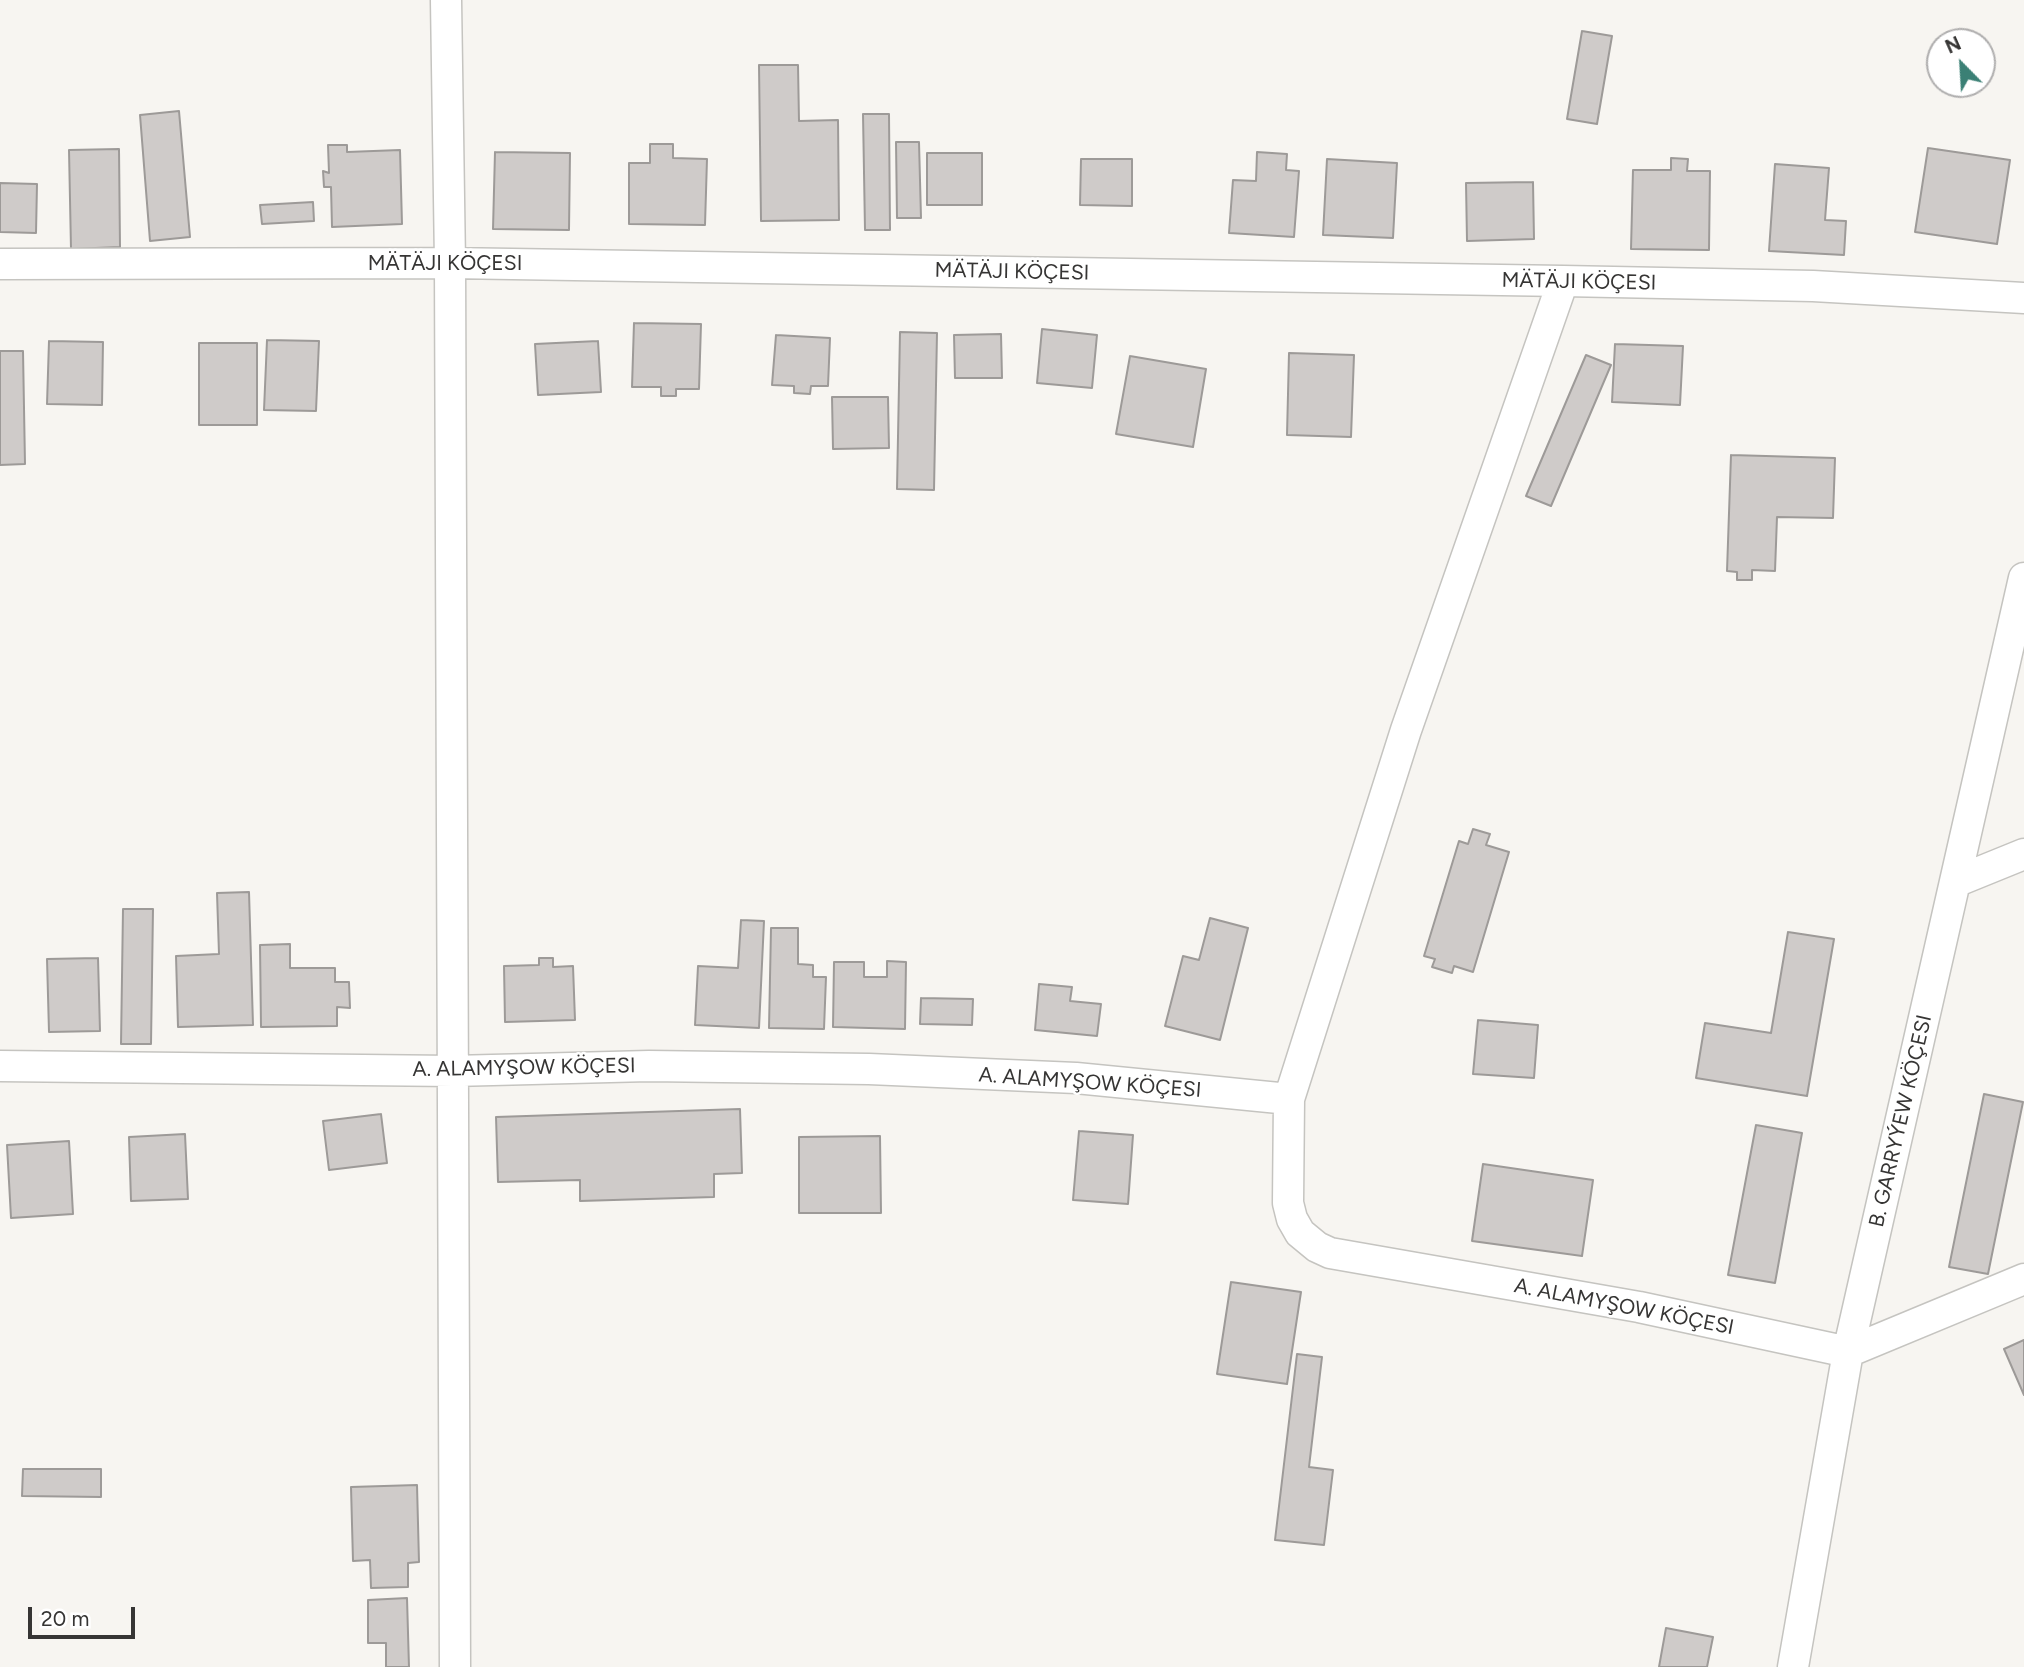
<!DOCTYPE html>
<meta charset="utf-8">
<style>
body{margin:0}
#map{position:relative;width:2024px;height:1667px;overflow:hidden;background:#f7f5f1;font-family:Figtree,sans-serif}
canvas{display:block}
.north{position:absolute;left:1926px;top:28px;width:70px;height:70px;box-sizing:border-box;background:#fff;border:2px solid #afaeae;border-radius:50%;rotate:336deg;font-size:19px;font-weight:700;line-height:28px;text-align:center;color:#363534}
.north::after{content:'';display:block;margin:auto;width:24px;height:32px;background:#3b8075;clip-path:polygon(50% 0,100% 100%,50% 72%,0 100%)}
.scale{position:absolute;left:28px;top:1607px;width:107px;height:32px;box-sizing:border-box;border:4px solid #363534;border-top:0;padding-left:9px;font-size:21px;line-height:24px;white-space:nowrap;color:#363534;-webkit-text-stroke:5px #fff;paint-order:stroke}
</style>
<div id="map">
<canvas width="2024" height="1667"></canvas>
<div class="north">N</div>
<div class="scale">20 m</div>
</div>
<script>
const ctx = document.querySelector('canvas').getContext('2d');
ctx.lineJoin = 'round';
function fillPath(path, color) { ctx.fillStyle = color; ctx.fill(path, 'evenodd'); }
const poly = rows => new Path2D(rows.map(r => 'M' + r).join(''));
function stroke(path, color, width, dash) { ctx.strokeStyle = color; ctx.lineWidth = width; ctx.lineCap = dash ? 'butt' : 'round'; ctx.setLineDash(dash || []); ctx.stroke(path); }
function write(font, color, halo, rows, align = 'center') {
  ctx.font = font + ' Figtree,sans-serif'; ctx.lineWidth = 5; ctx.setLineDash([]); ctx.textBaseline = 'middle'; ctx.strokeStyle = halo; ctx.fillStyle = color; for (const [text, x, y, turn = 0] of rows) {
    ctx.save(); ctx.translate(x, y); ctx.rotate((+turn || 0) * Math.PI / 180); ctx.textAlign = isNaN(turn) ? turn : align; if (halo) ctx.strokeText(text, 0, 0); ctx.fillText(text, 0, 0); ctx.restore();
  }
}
const building = poly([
 [1582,31,1612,36,1597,124,1567,119,1582,31],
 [759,65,798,65,799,121,838,120,839,220,761,221,759,65],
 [179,111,190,237,150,241,140,115,179,111],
 [863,114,889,114,890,230,865,230,863,114],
 [896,142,919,142,921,218,897,218,896,142],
 [650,144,673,144,673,158,707,159,705,225,629,224,629,163,650,163,650,144],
 [328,145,347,145,347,152,400,150,402,224,332,227,331,187,324,187,323,171,329,173,328,145],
 [1928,148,2010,160,1997,244,1915,232,1928,148],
 [119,149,120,247,71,249,69,150,119,149],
 [495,152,570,153,569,230,493,229,495,152],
 [1257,152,1287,154,1286,170,1299,171,1294,237,1229,233,1233,180,1256,181,1257,152],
 [927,153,982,153,982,205,927,205,927,153],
 [1671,158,1688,159,1687,171,1710,171,1709,250,1631,249,1633,170,1671,170,1671,158],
 [1081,159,1132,159,1132,206,1080,205,1081,159],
 [1327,159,1397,163,1393,238,1323,235,1327,159],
 [1775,164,1829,168,1825,220,1846,221,1844,255,1769,251,1775,164],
 [1533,182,1534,239,1467,241,1466,183,1533,182],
 [0,183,37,184,36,233,0,232,0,183],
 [313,202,314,221,262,224,260,205,313,202],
 [634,323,701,324,699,389,676,389,676,396,661,396,661,387,632,387,634,323],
 [1042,329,1097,335,1092,388,1037,383,1042,329],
 [900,332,937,333,934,490,897,489,900,332],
 [1001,334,1002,378,955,378,954,335,1001,334],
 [776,335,830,338,828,386,811,386,810,394,794,393,794,386,772,385,776,335],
 [267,340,319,341,316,411,264,410,267,340],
 [49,341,103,342,102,405,47,404,49,341],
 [598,341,601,392,538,395,535,344,598,341],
 [199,343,257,343,257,425,199,425,199,343],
 [1615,344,1683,346,1680,405,1612,402,1615,344],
 [0,351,23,351,25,464,0,465,0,351],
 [1289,353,1354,355,1351,437,1287,435,1289,353],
 [1586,355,1611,365,1551,506,1526,496,1586,355],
 [1130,356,1206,369,1193,447,1116,434,1130,356],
 [832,397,888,397,889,448,833,449,832,397],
 [1731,455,1835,458,1833,518,1777,517,1775,571,1752,570,1752,580,1737,580,1737,572,1727,571,1731,455],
 [1473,829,1490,834,1486,845,1509,852,1473,972,1454,966,1452,973,1432,967,1435,959,1424,956,1459,841,1468,844,1473,829],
 [249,892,253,1025,178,1027,176,956,219,954,217,893,249,892],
 [123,909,153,909,151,1044,121,1044,123,909],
 [1210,918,1248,928,1220,1040,1165,1026,1183,956,1199,960,1210,918],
 [741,920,764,921,759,1028,695,1025,698,966,738,968,741,920],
 [771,928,798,928,798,964,813,965,813,977,826,977,824,1029,769,1028,771,928],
 [1788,932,1834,939,1807,1096,1696,1078,1705,1023,1771,1033,1788,932],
 [290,944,290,968,335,968,335,982,349,982,350,1008,337,1007,337,1026,261,1027,260,945,290,944],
 [98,958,100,1031,49,1032,47,959,98,958],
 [539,958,553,958,553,967,573,966,575,1020,505,1022,504,966,539,965,539,958],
 [887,961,906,962,905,1029,833,1027,834,962,864,962,864,977,887,977,887,961],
 [1039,984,1072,987,1070,1001,1101,1004,1097,1036,1035,1030,1039,984],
 [921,998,973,999,972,1025,920,1024,921,998],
 [1478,1020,1538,1025,1534,1078,1473,1074,1478,1020],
 [1984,1094,2023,1102,1988,1274,1949,1267,1984,1094],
 [740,1109,742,1173,714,1174,714,1197,580,1201,580,1180,498,1182,496,1117,740,1109],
 [381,1114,387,1163,329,1170,323,1121,381,1114],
 [1756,1125,1802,1133,1775,1283,1728,1275,1756,1125],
 [1079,1131,1133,1135,1128,1204,1073,1200,1079,1131],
 [185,1134,188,1199,131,1201,129,1137,185,1134],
 [880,1136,881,1213,799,1213,799,1137,880,1136],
 [69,1141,73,1214,11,1218,7,1145,69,1141],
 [1483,1164,1593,1180,1582,1256,1472,1241,1483,1164],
 [1231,1282,1301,1292,1287,1384,1217,1374,1231,1282],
 [2024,1340,2024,1395,2004,1349,2024,1340],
 [1297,1354,1322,1357,1309,1467,1333,1470,1324,1545,1275,1540,1297,1354],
 [23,1469,101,1469,101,1497,22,1496,23,1469],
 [417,1485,419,1562,408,1563,408,1587,371,1588,370,1560,353,1561,351,1487,417,1485],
 [407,1598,409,1667,386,1667,386,1643,368,1643,368,1600,407,1598],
 [1666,1628,1713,1637,1707,1667,1659,1667,1666,1628]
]);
fillPath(building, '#cfcbc9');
stroke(building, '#9d9a98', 2);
const street = poly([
 [446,0,450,263,455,1667],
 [0,264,450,263,1563,281,1813,286,2024,298],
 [1563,281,1406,730,1289,1099,1288,1203,1292,1219,1300,1233,1317,1247,1330,1253,1639,1307,1848,1352,2024,1279],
 [1955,882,2024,854],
 [0,1066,453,1071,649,1066,869,1069,1076,1078,1289,1099],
 [1793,1667,1848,1352,2024,578]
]);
stroke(street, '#c5c4c0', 33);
stroke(street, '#fff', 30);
write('21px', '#363534', '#fff', [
 ["MÄTÄJI KÖÇESI",445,264],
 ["MÄTÄJI KÖÇESI",1012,272,1],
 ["MÄTÄJI KÖÇESI",1579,282,1],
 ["A. ALAMYŞOW KÖÇESI",524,1068,-1],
 ["A. ALAMYŞOW KÖÇESI",1090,1083,4],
 ["B. GARRYÝEW KÖÇESI",1901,1121,-77],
 ["A. ALAMYŞOW KÖÇESI",1624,1307,11]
]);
</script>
